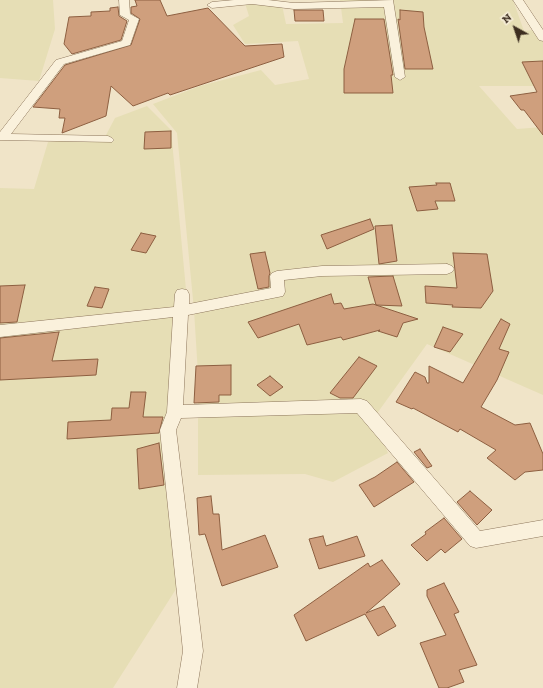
<!DOCTYPE html>
<style>
body{margin:0}
#map{position:relative;width:543px;height:688px;overflow:hidden;background:#f0e4c8;font-family:"Zilla Slab",serif}
canvas{display:block}
.north{position:absolute;left:495px;top:8px;width:40px;height:40px;-webkit-text-stroke:3px #f7eed8;paint-order:stroke;rotate:320deg;font-size:11px;font-weight:700;line-height:16px;text-align:center;color:#3d2e20}
.north::after{content:'';display:block;margin:auto;width:14px;height:18px;background:#3d2e20;clip-path:polygon(50% 0,100% 100%,50% 72%,0 100%)}
</style>
<div id="map">
<canvas width="543" height="688"></canvas>
<div class="north">N</div>
</div>
<script>
const ctx = document.querySelector('canvas').getContext('2d');
ctx.lineJoin = 'round';
function fillPath(path, color) { ctx.fillStyle = color; ctx.fill(path, 'evenodd'); }
const poly = rows => new Path2D(rows.map(r => 'M' + r).join(''));
function stroke(path, color, width, dash) { ctx.strokeStyle = color; ctx.lineWidth = width; ctx.lineCap = dash ? 'butt' : 'round'; ctx.setLineDash(dash || []); ctx.stroke(path); }
fillPath(poly([
 [0,0,53,0,55,29,39,81,0,78],
 [244,0,282,5,286,24,343,23,340,0,513,0,524,31,543,29,543,86,479,86,517,129,543,127,543,395,427,344,373,419,388,453,333,482,305,474,198,475,198,374,194,310,177,133,153,104,200,86,261,70,275,85,309,79,298,41,245,44,233,25,249,16],
 [147,106,171,130,188,311,169,497,178,586,113,688,0,688,0,188,34,189,48,142,105,137,115,118]
]), '#e6deb5');
const building = poly([
 [135,0,160,0,167,16,208,8,245,46,282,44,284,57,170,95,168,93,133,106,111,86,106,116,62,133,65,118,59,118,60,109,33,107,65,65,131,45,140,19,131,13,131,7,137,6,135,0],
 [118,7,119,16,127,21,121,40,72,54,64,44,69,17,91,16,91,12,110,11,110,8,118,7],
 [294,10,323,10,324,21,295,21,294,10],
 [400,10,423,12,424,27,433,69,405,69,398,19,400,20,400,10],
 [355,19,384,19,393,75,391,75,393,93,344,93,344,69,355,19],
 [543,61,543,135,524,110,521,110,510,96,537,92,522,62,543,61],
 [171,131,171,148,144,149,145,132,171,131],
 [436,183,450,183,455,201,435,201,438,209,417,211,409,187,437,185,436,183],
 [370,219,374,229,327,249,321,235,370,219],
 [392,225,397,261,379,264,375,226,392,225],
 [141,233,156,236,146,253,131,250,141,233],
 [265,252,270,273,269,276,269,287,258,289,250,254,265,252],
 [453,253,487,254,493,291,481,308,452,307,453,305,426,303,425,286,457,288,453,253],
 [393,276,402,306,376,305,368,277,393,276],
 [25,285,17,322,0,323,0,286,25,285],
 [95,287,109,289,102,308,87,306,95,287],
 [331,294,334,304,341,303,344,309,373,304,418,319,403,323,397,337,378,331,380,330,343,340,341,337,307,345,299,324,258,338,248,322,331,294],
 [501,319,510,324,499,349,509,352,497,380,481,407,515,425,530,423,543,454,543,470,525,472,515,480,487,458,496,450,460,429,458,432,413,408,412,409,396,402,415,372,425,377,427,383,429,383,429,366,463,383,501,319],
 [443,327,463,334,450,352,434,347,443,327],
 [59,332,52,361,98,359,96,375,0,380,0,338,59,332],
 [359,357,377,366,353,398,340,398,330,393,359,357],
 [231,365,231,395,219,395,219,402,194,403,196,366,231,365],
 [270,376,283,387,270,396,257,385,270,376],
 [131,392,146,392,143,417,163,417,159,433,67,439,68,422,111,420,112,408,129,408,131,392],
 [159,443,164,485,139,489,137,449,159,443],
 [420,449,432,466,427,468,414,452,420,449],
 [397,462,414,482,374,507,359,485,375,477,397,462],
 [470,491,492,510,477,525,457,502,470,491],
 [211,496,213,514,219,514,222,550,265,535,278,567,222,586,205,534,199,535,197,498,211,496],
 [444,518,462,539,445,553,441,549,427,561,411,545,426,534,425,532,444,518],
 [323,536,326,546,357,536,365,556,319,569,309,539,323,536],
 [382,560,400,584,366,613,384,606,396,626,378,636,365,614,306,641,294,615,368,563,370,567,382,560],
 [444,583,459,612,454,614,477,665,459,670,464,682,447,688,439,688,420,643,446,635,427,596,427,590,444,583]
]);
fillPath(building, '#cf9f7d');
stroke(building, '#8d5f41', 1);
const minor = poly([
 [119,0,129,0,130,14,139,19,130,45,64,64,11,134,108,136,112,138,114,140,112,142,0,140,0,132,56,60,122,41,129,20,120,15,119,0],
 [234,0,268,0,294,3,393,0,405,77,400,80,395,77,384,7,294,9,252,4,212,8,207,5,212,2,234,0],
 [513,0,523,0,543,30,543,41,539,40,513,0],
 [447,264,452,266,454,269,452,272,447,274,322,276,284,280,285,292,283,296,188,315,183,405,361,399,367,401,480,531,543,520,543,536,476,548,470,546,357,413,181,418,176,430,203,651,197,688,177,688,183,651,160,430,167,412,173,317,0,337,0,325,174,307,175,294,177,290,182,289,187,290,189,294,189,304,271,288,270,276,272,273,277,271,322,266,447,264]
]);
stroke(minor, '#8d765c', 1);
fillPath(minor, '#faf1dc');
</script>
